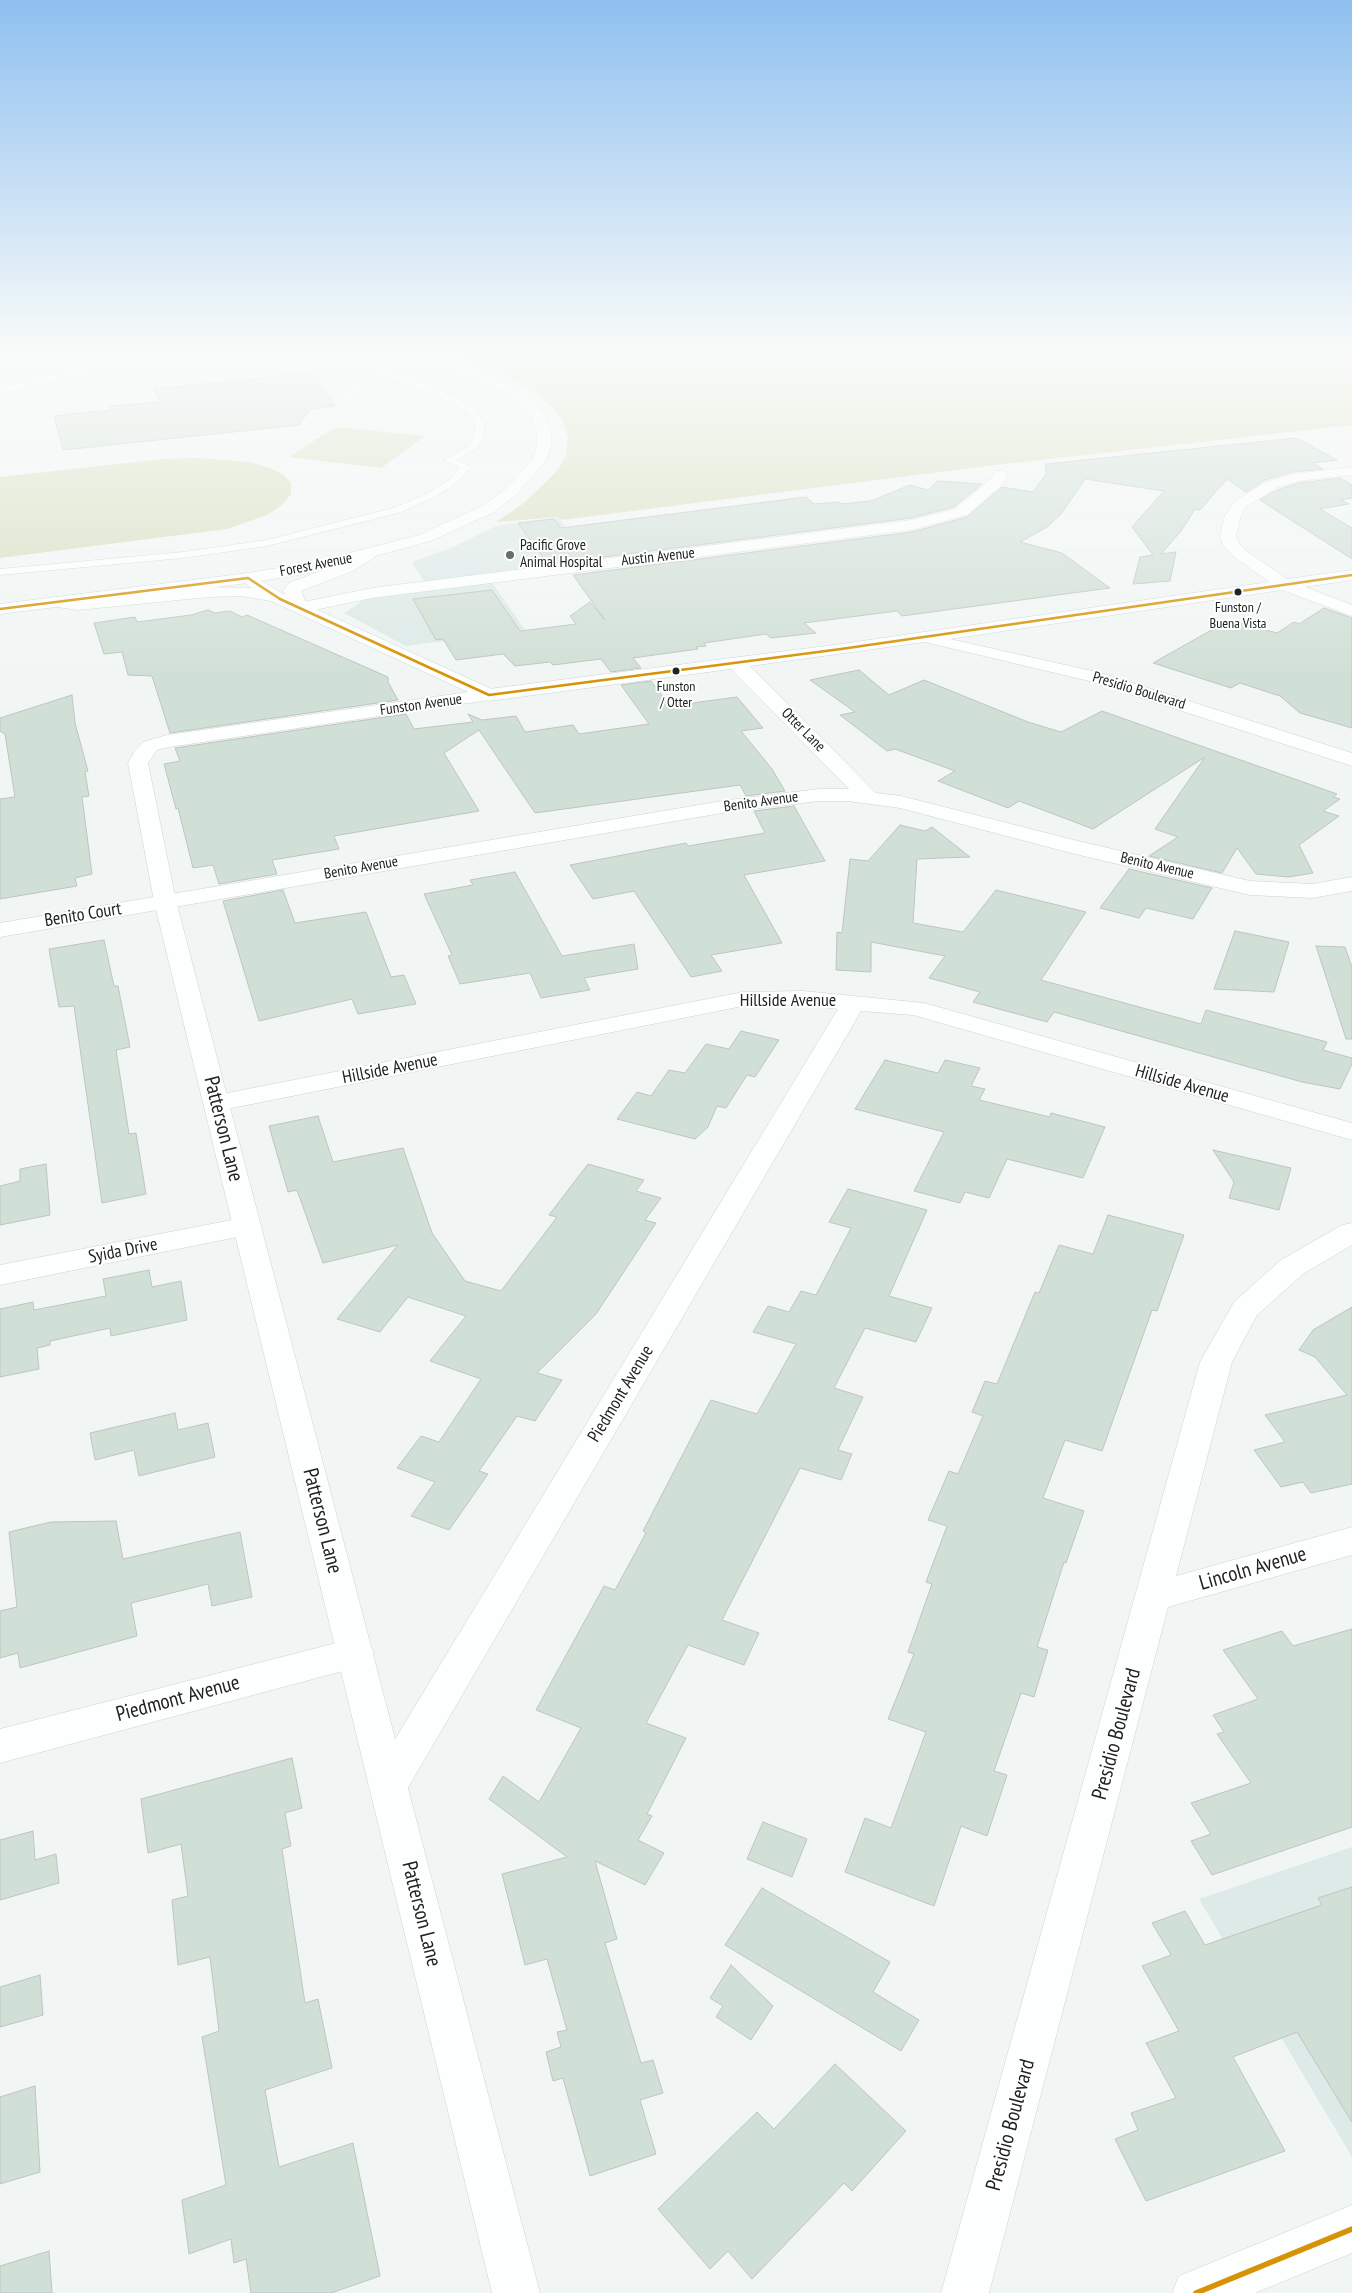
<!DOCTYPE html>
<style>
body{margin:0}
canvas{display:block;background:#f1f6f5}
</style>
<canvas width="1352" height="2293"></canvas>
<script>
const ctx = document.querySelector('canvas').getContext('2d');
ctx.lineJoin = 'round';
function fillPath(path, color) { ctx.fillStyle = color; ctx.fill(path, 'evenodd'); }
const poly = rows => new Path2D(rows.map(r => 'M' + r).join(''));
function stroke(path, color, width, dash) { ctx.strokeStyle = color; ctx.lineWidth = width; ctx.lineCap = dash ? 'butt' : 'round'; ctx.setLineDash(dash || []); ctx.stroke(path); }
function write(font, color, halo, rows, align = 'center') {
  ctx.font = font + ' "PT Sans Narrow",sans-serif'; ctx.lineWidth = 4; ctx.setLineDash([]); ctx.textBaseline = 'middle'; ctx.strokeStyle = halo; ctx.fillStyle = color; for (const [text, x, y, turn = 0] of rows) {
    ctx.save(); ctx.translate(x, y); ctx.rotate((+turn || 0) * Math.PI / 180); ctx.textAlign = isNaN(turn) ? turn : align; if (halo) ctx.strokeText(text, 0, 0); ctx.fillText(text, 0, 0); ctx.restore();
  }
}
fillPath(poly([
 [558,517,596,564,489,578,525,630,406,646,344,613,365,599,428,588,412,562,451,548,496,526],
 [1352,1847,1352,2157,1199,1899]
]), '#ddeae7');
fillPath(poly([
 [447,353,1352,353,1352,425,996,465,561,520,558,517,496,522,524,503,557,471,566,455,568,437,563,420,543,398,511,378],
 [336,427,425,436,381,468,289,457],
 [199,458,250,462,270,468,284,475,291,483,291,494,282,505,267,515,227,529,0,558,0,477,162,459]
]), '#d7dfc0');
const building = poly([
 [313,373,336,406,310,409,299,425,63,450,54,416,110,410,109,406,159,402,154,389,313,373],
 [1296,438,1337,460,1313,463,1323,469,1292,472,1265,480,1246,492,1227,479,1200,510,1195,509,1181,531,1161,554,1176,552,1170,581,1133,584,1140,557,1153,555,1132,527,1164,491,1085,479,1061,514,1047,527,1020,542,1062,553,1110,588,902,616,897,611,804,623,816,633,771,638,766,634,704,643,706,646,696,647,698,649,633,658,641,668,611,672,601,659,553,665,550,662,515,666,503,654,456,660,443,639,436,640,413,599,492,590,520,631,576,624,570,616,590,602,605,620,573,575,912,532,967,517,1002,487,1033,492,1046,474,1046,464,1296,438],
 [1340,478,1352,485,1352,498,1340,500,1349,504,1320,509,1352,528,1352,559,1260,500,1277,490,1299,483,1340,478],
 [938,481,982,484,954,507,911,518,564,562,561,558,545,560,518,523,554,519,561,528,806,497,814,504,839,502,841,504,871,501,910,485,928,490,938,481],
 [1324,608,1352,618,1352,728,1300,713,1280,696,1240,683,1231,688,1153,663,1229,620,1277,633,1294,622,1299,624,1324,608],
 [208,610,215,613,230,611,242,617,247,615,388,677,388,682,398,700,170,733,152,676,128,675,122,652,104,654,94,623,135,617,137,622,191,615,208,610],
 [859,670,889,695,924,680,1028,722,1061,732,1102,711,1337,794,1333,797,1340,799,1323,811,1339,816,1299,845,1313,873,1289,877,1256,874,1237,848,1222,873,1149,856,1178,837,1155,829,1205,757,1093,829,1019,801,1008,808,938,781,955,771,895,749,887,751,840,715,855,712,810,680,859,670],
 [651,681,670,706,737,697,763,728,741,731,772,769,785,791,746,796,740,785,535,813,479,730,444,753,479,811,334,836,339,849,272,860,277,874,219,884,213,865,193,868,178,808,176,809,164,764,180,761,175,748,406,714,414,729,473,722,468,714,482,720,516,716,525,732,573,725,579,734,649,724,621,685,651,681],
 [72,695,75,723,88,771,85,772,89,796,82,797,92,874,75,878,77,886,0,899,0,799,15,797,5,734,0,731,0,718,72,695],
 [794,806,825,861,744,875,782,943,711,955,722,971,691,977,634,891,593,899,570,865,686,843,688,846,765,833,754,811,794,806],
 [900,825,925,831,932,827,970,857,917,859,913,923,963,932,996,890,1086,912,1041,980,1201,1024,1206,1010,1327,1042,1323,1050,1352,1058,1352,1064,1340,1089,1302,1082,1054,1012,1047,1022,973,1002,980,992,929,978,945,956,871,942,871,972,836,970,837,932,842,933,850,859,868,861,900,825],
 [1129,869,1212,888,1193,919,1146,908,1139,918,1100,908,1129,869],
 [515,872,562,956,634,944,638,969,584,978,590,990,541,998,530,973,460,984,448,956,452,955,424,894,473,885,470,880,515,872],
 [283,890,295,923,366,912,391,977,404,975,416,1004,358,1014,352,999,259,1021,223,901,283,890],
 [1235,931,1289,942,1274,992,1214,989,1235,931],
 [104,940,114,986,118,986,130,1047,116,1050,129,1134,136,1133,146,1194,102,1203,74,1006,59,1007,49,949,104,940],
 [1316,946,1345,947,1352,967,1352,1039,1346,1039,1316,946],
 [741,1031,779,1040,755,1077,747,1075,726,1108,717,1106,708,1127,695,1139,617,1119,637,1092,651,1096,669,1070,685,1073,706,1044,729,1049,741,1031],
 [885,1060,938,1073,945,1060,980,1068,971,1086,985,1089,979,1100,1050,1117,1051,1113,1105,1127,1083,1178,1007,1159,989,1198,965,1192,960,1203,914,1191,944,1132,855,1109,885,1060],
 [318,1116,333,1162,403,1148,432,1233,465,1281,501,1291,557,1217,549,1215,588,1164,644,1180,636,1191,661,1198,645,1220,656,1223,596,1314,537,1373,562,1380,535,1421,517,1416,479,1471,488,1474,449,1530,411,1516,435,1482,397,1468,421,1436,439,1442,481,1379,430,1361,466,1316,408,1297,380,1332,337,1319,398,1245,323,1263,297,1190,288,1192,269,1126,318,1116],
 [1213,1150,1291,1168,1279,1210,1229,1198,1234,1182,1213,1150],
 [46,1164,50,1215,0,1225,0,1186,20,1181,20,1169,46,1164],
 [848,1189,927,1210,889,1296,932,1308,916,1342,865,1328,834,1388,863,1397,838,1450,852,1454,841,1480,800,1468,722,1620,759,1633,744,1665,688,1645,646,1723,686,1738,647,1814,652,1816,638,1840,664,1853,645,1885,595,1861,617,1939,605,1943,641,2063,653,2060,663,2093,640,2100,656,2154,590,2176,563,2078,553,2081,546,2052,561,2047,557,2032,567,2030,547,1959,525,1965,502,1874,567,1857,489,1799,503,1776,539,1802,581,1728,536,1710,604,1586,615,1590,646,1533,643,1531,711,1400,757,1414,796,1344,753,1332,768,1306,789,1312,801,1291,816,1295,851,1228,829,1222,848,1189],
 [1108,1215,1184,1235,1157,1311,1152,1310,1102,1451,1065,1440,1043,1498,1084,1511,1066,1563,1064,1562,1037,1647,1048,1650,1034,1697,1021,1693,994,1771,1007,1775,987,1836,961,1826,934,1906,845,1872,865,1818,891,1828,926,1732,888,1719,914,1654,908,1652,932,1584,926,1582,947,1526,928,1520,949,1471,958,1474,983,1416,972,1412,985,1381,997,1384,1035,1292,1039,1293,1059,1245,1093,1254,1108,1215],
 [149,1270,152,1287,181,1281,187,1320,111,1336,110,1328,50,1341,50,1345,37,1348,39,1369,0,1377,0,1309,33,1302,34,1310,106,1296,103,1279,149,1270],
 [1352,1307,1352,1484,1311,1493,1303,1482,1281,1487,1254,1450,1285,1442,1265,1415,1347,1395,1315,1357,1299,1350,1313,1330,1352,1307],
 [175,1413,178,1430,208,1423,215,1457,139,1476,134,1450,95,1460,90,1433,175,1413],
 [116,1521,123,1559,240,1532,252,1597,212,1606,208,1584,131,1603,137,1636,20,1668,18,1653,0,1658,0,1611,17,1607,9,1532,51,1522,116,1521],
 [1352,1629,1352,1827,1212,1875,1191,1841,1211,1834,1191,1803,1251,1783,1217,1734,1224,1732,1213,1715,1258,1699,1223,1650,1282,1631,1293,1646,1352,1629],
 [292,1758,302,1808,285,1813,291,1846,282,1849,305,2003,318,1999,332,2068,265,2090,279,2167,353,2143,380,2276,331,2293,251,2293,246,2259,234,2263,231,2239,189,2254,182,2200,226,2185,202,2037,219,2031,210,1957,178,1965,172,1900,188,1896,181,1844,148,1853,141,1799,292,1758],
 [763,1822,807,1839,792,1877,747,1859,763,1822],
 [33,1831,35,1860,56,1854,59,1883,0,1900,0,1840,33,1831],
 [1352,1887,1352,2122,1297,2032,1233,2057,1285,2151,1146,2201,1115,2139,1138,2130,1131,2113,1176,2098,1146,2043,1179,2031,1142,1966,1171,1955,1152,1923,1185,1911,1205,1945,1322,1905,1318,1898,1352,1887],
 [762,1888,890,1962,873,1992,919,2020,901,2051,725,1945,762,1888],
 [731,1965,773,2006,751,2040,716,2017,723,2006,710,1998,731,1965],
 [40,1975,43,2015,0,2027,0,1987,40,1975],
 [835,2064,906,2131,852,2191,844,2183,752,2279,728,2251,710,2269,658,2209,757,2112,774,2129,835,2064],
 [35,2086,40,2172,0,2184,0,2097,35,2086],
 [49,2251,52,2293,0,2293,0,2266,49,2251]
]);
fillPath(building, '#d1e0d6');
stroke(building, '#c0c3c2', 1);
const service = poly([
 [158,353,175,353,0,394,0,388,50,375,158,353],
 [336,353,347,353,402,375,457,398,474,409,484,422,484,438,475,450,456,460,471,466,457,483,433,498,401,512,267,546,183,558,0,575,0,569,183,552,267,540,393,508,427,494,451,479,460,467,443,460,469,446,474,438,476,422,468,413,451,402,398,380,356,391,352,394,358,404,351,406,343,393,344,391,350,387,390,377,336,353]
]);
const minor = poly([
 [1352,467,1352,475,1299,481,1276,488,1246,507,1241,515,1236,536,1239,543,1245,550,1287,579,1352,570,1352,580,1305,587,1352,605,1352,616,1282,590,950,639,1101,673,1352,753,1352,766,1089,681,925,642,750,666,876,793,901,796,1078,841,1250,881,1312,884,1352,877,1352,891,1312,898,1250,895,1075,854,900,808,847,801,819,801,728,812,0,937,0,923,728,800,819,789,849,789,731,669,489,701,482,699,479,695,482,691,489,689,841,644,1269,582,1233,556,1223,545,1220,536,1225,515,1235,501,1266,482,1293,474,1352,467],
 [1001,470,1008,474,1001,486,967,515,912,530,372,598,300,613,294,612,291,608,294,604,372,588,911,520,955,509,990,480,996,471,1001,470],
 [803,991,924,1003,1352,1123,1352,1140,913,1015,861,1011,402,1798,388,1803,374,1798,368,1786,374,1774,838,1009,803,1005,743,1006,217,1111,208,1109,204,1103,208,1097,217,1095,743,992,803,991],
 [247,1217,257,1219,261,1226,257,1233,0,1285,0,1265,247,1217],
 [1352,1223,1352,1245,1303,1274,1257,1315,1232,1362,1176,1576,1352,1527,1352,1555,1168,1607,989,2293,941,2293,1200,1362,1234,1302,1281,1260,1342,1225,1352,1223],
 [356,1638,369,1642,374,1653,369,1664,0,1763,0,1729,356,1638],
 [1352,2205,1352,2253,1255,2293,1172,2293,1179,2276,1352,2205]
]);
const tertiary = poly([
 [368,550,374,552,376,555,374,558,353,571,301,591,307,605,496,691,499,695,496,699,169,747,157,750,148,763,176,901,540,2293,492,2293,154,901,128,763,135,750,143,742,167,735,468,692,271,601,241,596,209,597,78,610,50,606,47,602,50,598,56,597,78,600,209,587,251,588,240,578,242,574,248,573,285,595,283,591,289,583,341,563,368,550]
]);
const primary = poly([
 [413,353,431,353,512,385,529,397,545,416,551,431,551,446,546,461,516,495,494,512,431,541,315,572,248,583,0,614,0,604,248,573,314,562,419,535,482,506,506,489,532,460,537,446,537,431,531,417,519,403,502,391,413,353]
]);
stroke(service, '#cdd2d1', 1);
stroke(minor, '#cdd2d1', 1);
stroke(tertiary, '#cdd2d1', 1);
stroke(primary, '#cdd2d1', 1);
fillPath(service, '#fdfefe');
fillPath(minor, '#fdfefe');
fillPath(tertiary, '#fdfefe');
fillPath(primary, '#fdfefe');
stroke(poly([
 [248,578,280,599,489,695],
 [0,609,248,578],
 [489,695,841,649,1352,575]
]), '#d79205', 2.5);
stroke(poly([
 [1196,2293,1352,2229]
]), '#d79205', 5.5);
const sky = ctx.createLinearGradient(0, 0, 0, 674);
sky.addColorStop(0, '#8fc0ef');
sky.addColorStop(0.52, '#f9fbfa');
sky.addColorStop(1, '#f9fbfa00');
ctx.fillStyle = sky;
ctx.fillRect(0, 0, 1352, 674);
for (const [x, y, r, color] of [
 [510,555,5,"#696d6c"],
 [1238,592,4.5,"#202323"],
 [676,671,4.5,"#202323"]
]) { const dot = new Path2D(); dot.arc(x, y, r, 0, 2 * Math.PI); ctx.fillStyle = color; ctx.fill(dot); stroke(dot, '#fff', 2); }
write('14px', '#202323', '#fff', [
 ["Funston /",1238,608],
 ["Buena Vista",1238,624],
 ["Funston",676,687],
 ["/ Otter",676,703]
]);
write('15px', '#202323', '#fff', [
 ["Pacific Grove",520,546],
 ["Animal Hospital",520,563]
], 'left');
write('15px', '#202323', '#fff', [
 ["Austin Avenue",658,557,-6],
 ["Forest Avenue",316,565,-11],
 ["Presidio Boulevard",1139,691,17],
 ["Funston Avenue",421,705,-8],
 ["Otter Lane",803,730,45],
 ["Benito Avenue",761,802,-8],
 ["Benito Avenue",1157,866,13],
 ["Benito Avenue",361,868,-10]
]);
write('18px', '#202323', '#fff', [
 ["Benito Court",83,915,-9],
 ["Hillside Avenue",788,1001],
 ["Hillside Avenue",390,1069,-11],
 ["Hillside Avenue",1182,1084,16],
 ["Syida Drive",123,1251,-11],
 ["Piedmont Avenue",621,1394,-59]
]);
write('21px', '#202323', '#fff', [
 ["Patterson Lane",223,1129,76],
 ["Patterson Lane",322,1521,76],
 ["Lincoln Avenue",1253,1569,-16],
 ["Piedmont Avenue",178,1699,-15],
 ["Presidio Boulevard",1117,1734,-75],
 ["Patterson Lane",421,1914,76],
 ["Presidio Boulevard",1011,2125,-75]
]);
</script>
